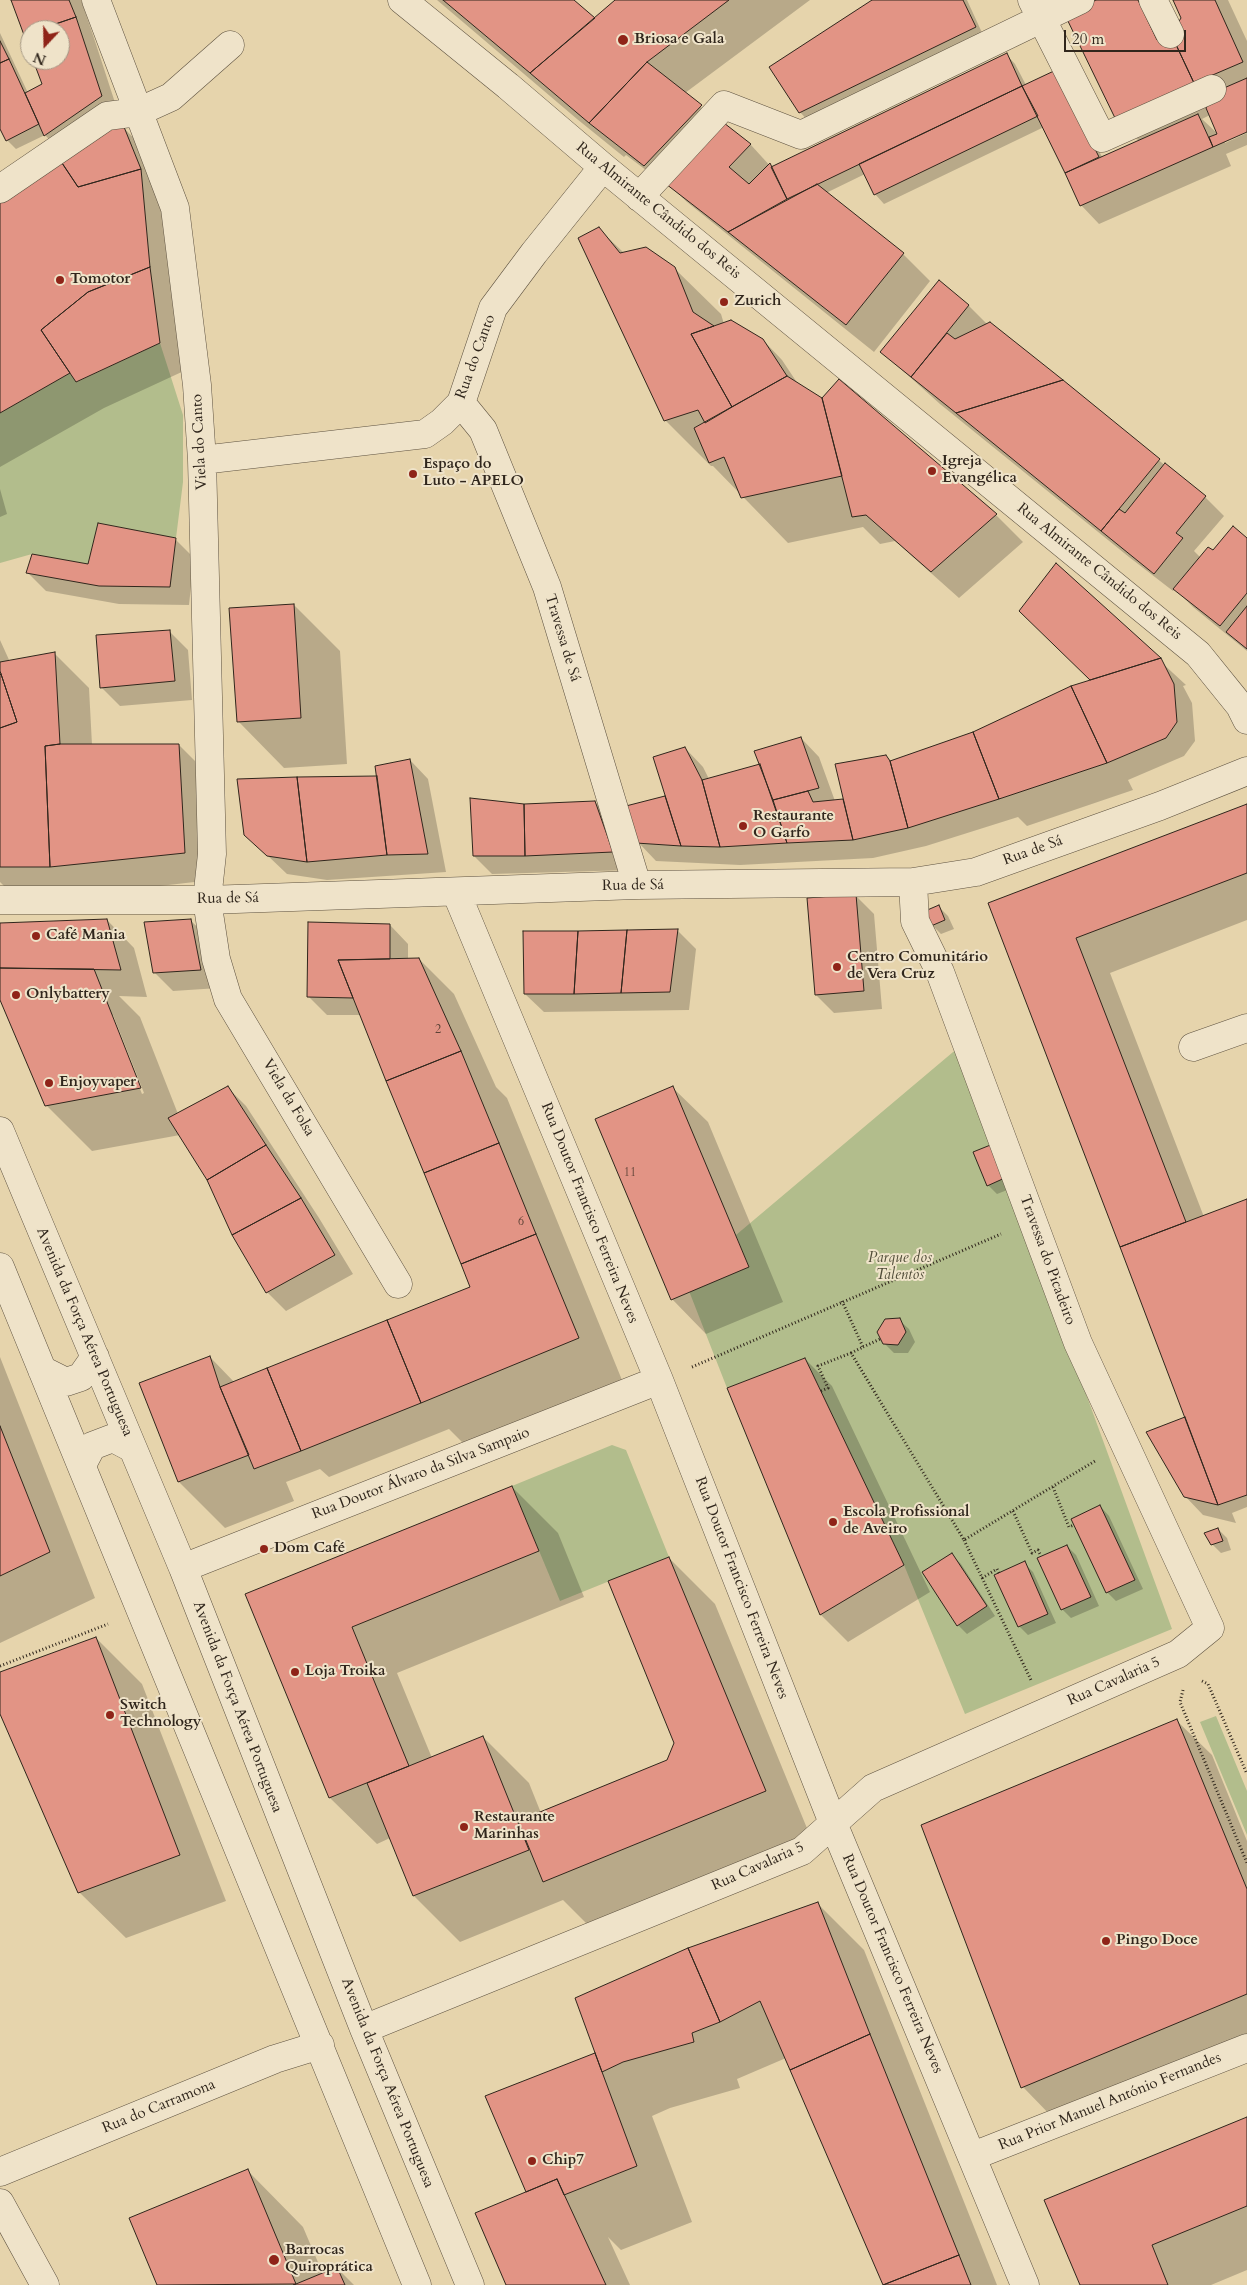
<!DOCTYPE html>
<meta charset="utf-8">
<style>
body{margin:0}
#map{position:relative;width:1247px;height:2285px;overflow:hidden;background:#e6d4ac;font-family:Cardo,serif}
canvas{display:block}
.north{position:absolute;left:20px;top:20px;width:50px;height:50px;box-sizing:border-box;background:#efe3c9;border:1px solid #a39784;border-radius:50%;rotate:201deg;font-size:14px;font-weight:700;line-height:20px;text-align:center;color:#30261c}
.north::after{content:'';display:block;margin:auto;width:18px;height:22px;background:#8f2418;clip-path:polygon(50% 0,100% 100%,50% 72%,0 100%)}
.scale{position:absolute;left:1064px;top:30px;width:122px;height:22px;box-sizing:border-box;border:2px solid #30261c;border-top:0;padding-left:6px;font-size:15px;line-height:18px;white-space:nowrap;color:#30261c;-webkit-text-stroke:4px #efe3c9;paint-order:stroke}
</style>
<div id="map">
<canvas width="1247" height="2285"></canvas>
<div class="north">N</div>
<div class="scale">20 m</div>
</div>
<script>
const ctx = document.querySelector('canvas').getContext('2d');
ctx.lineJoin = 'round';
function fillPath(path, color) { ctx.fillStyle = color; ctx.fill(path, 'evenodd'); }
const poly = rows => new Path2D(rows.map(r => 'M' + r).join(''));
function stroke(path, color, width, dash) { ctx.strokeStyle = color; ctx.lineWidth = width; ctx.lineCap = dash ? 'butt' : 'round'; ctx.setLineDash(dash || []); ctx.stroke(path); }
function write(font, color, halo, rows, align = 'center') {
  ctx.font = font + ' Cardo,serif'; ctx.lineWidth = 4; ctx.setLineDash([]); ctx.textBaseline = 'middle'; ctx.strokeStyle = halo; ctx.fillStyle = color; for (const [text, x, y, turn = 0] of rows) {
    ctx.save(); ctx.translate(x, y); ctx.rotate((+turn || 0) * Math.PI / 180); ctx.textAlign = isNaN(turn) ? turn : align; if (halo) ctx.strokeText(text, 0, 0); ctx.fillText(text, 0, 0); ctx.restore();
  }
}
fillPath(poly([
 [160,343,183,415,183,482,176,538,98,523,88,564,32,554,0,563,0,413,70,373,77,382],
 [959,1047,1172,1629,965,1714,904,1565,805,1358,727,1388,689,1291,749,1267,736,1235],
 [612,1445,626,1450,669,1557,560,1601,512,1486],
 [1216,1716,1247,1791,1247,1835,1200,1722]
]), '#b2bd8c');
fillPath(poly([
 [12,0,81,0,94,38,119,115,63,154,45,135,16,149,7,140,0,126,0,33,28,93,43,85,34,60,60,60,60,30,30,30,30,48],
 [437,0,572,0,595,19,616,0,810,0,685,93,720,124,663,183,626,155,624,157,577,119],
 [875,0,967,0,984,37,809,122,800,112],
 [1099,0,1145,0,1169,36,1182,18,1174,0,1228,0,1247,41,1247,131,1225,140,1225,143,1247,133,1247,145,1226,154,1231,166,1099,224,1081,205,1044,127,884,204,875,194,865,174,826,193,903,254,930,281,874,352,687,202,668,184,724,124,751,145,772,168,1006,54,1015,64,1026,85,1064,80,1102,157,1139,141,1116,118],
 [1210,115,1220,136,1202,119],
 [124,128,142,147,159,189,186,370,104,408,0,467,0,203],
 [599,229,624,253,674,268,721,314,724,324,763,340,782,360,798,384,823,400,839,381,996,515,1023,542,959,598,895,541,880,544,863,527,788,543,713,466,711,466,665,420],
 [939,282,969,306,987,324,1205,497,1224,516,1194,551,1201,558,1247,539,1247,651,1193,607,1175,589,1173,591,1129,557,940,404,882,352],
 [0,489,7,514,0,517],
 [175,539,194,558,189,605,119,604,46,591,28,573,89,565],
 [1056,565,1186,685,1183,686,1192,703,1195,741,1184,756,1128,780,1133,790,1027,826,1018,817,926,846,873,858,740,865,656,861,638,842,624,808,667,797,685,748,703,767,709,779,761,765,801,738,819,757,835,801,845,800,886,756,891,761,973,733,1092,681,1048,638],
 [294,605,340,651,347,764,284,768,238,721],
 [169,631,188,650,192,700,120,706,101,687],
 [0,640,10,662,54,653,89,688,92,745,179,745,206,772,212,880,20,902,0,882],
 [410,760,428,779,446,872,327,880,287,874,245,834,378,778],
 [595,802,613,821,631,870,492,874,474,856,524,805],
 [1247,806,1247,920,1110,973,1204,1217,1247,1201,1247,1507,1232,1513,1236,1523,1203,1515,1185,1496,1186,1418,989,904],
 [855,895,874,914,882,1009,834,1013,816,995],
 [939,907,948,916,954,929,941,934,932,925],
 [107,920,134,948,147,997,119,996,140,1017,178,1114,228,1088,246,1106,319,1218,353,1274,286,1311,267,1292,208,1179,180,1135,92,1151,46,1105,0,997,0,924],
 [111,1015,113,1015,144,1093,142,1094],
 [190,920,209,938,219,988,173,991,154,972],
 [310,924,390,925,408,944,408,959,419,959,454,994,496,1087,507,1098,624,1385,468,1448,449,1429,329,1477,320,1469,286,1482,294,1501,225,1528,179,1482,210,1357,235,1383,472,1287,361,1015,327,1015,308,996],
 [677,930,696,949,689,1010,544,1012,525,994],
 [673,1088,708,1122,783,1302,706,1334,672,1299],
 [993,1145,1015,1187,997,1194,988,1185],
 [899,1320,909,1329,915,1342,908,1353,894,1353,884,1343],
 [0,1357,95,1598,0,1643],
 [805,1359,832,1386,930,1592,848,1642,821,1615],
 [512,1487,558,1533,584,1597,397,1673,432,1758,483,1737,529,1783,541,1813,668,1761,676,1743,669,1558,715,1604,811,1838,590,1927,563,1900,460,1942,414,1896,390,1838,377,1844,330,1798,247,1594],
 [1100,1506,1109,1516,1143,1589,1116,1601,1107,1592],
 [1218,1529,1227,1538,1231,1550,1221,1553,1212,1544],
 [1067,1546,1076,1555,1099,1606,1071,1618,1062,1609],
 [952,1555,961,1564,995,1616,967,1634,958,1625],
 [1024,1563,1033,1572,1056,1623,1028,1635,1019,1626],
 [96,1638,142,1684,226,1901,126,1938,79,1892,0,1711,0,1674],
 [1177,1721,1212,1755,1247,1841,1247,2043,1057,2122,1023,2087],
 [818,1904,864,1950,997,2285,885,2285,786,2058,737,2079,740,2088,670,2108,652,2116,692,2222,621,2250,608,2237,630,2285,507,2285,528,2192,487,2097,596,2053],
 [1247,2118,1247,2270,1211,2285,1081,2285],
 [248,2171,303,2227,323,2274,337,2268,354,2285,159,2285,131,2219]
]), '#0003');
const building = poly([
 [11,0,69,0,76,17,38,30,30,30,30,33,24,35,11,0],
 [443,0,574,0,595,18,530,73,443,0],
 [615,0,729,0,647,62,589,123,530,73,615,0],
 [872,0,963,0,976,27,799,113,769,67,872,0],
 [1096,0,1138,0,1157,40,1171,34,1194,83,1115,118,1065,15,1096,0],
 [1173,0,1215,0,1243,62,1194,83,1171,34,1181,18,1173,0],
 [76,17,102,96,44,136,25,93,42,84,33,60,60,60,60,30,38,30,76,17],
 [0,41,9,59,0,63,0,41],
 [1007,53,1022,86,787,199,771,167,1007,53],
 [9,59,39,124,6,141,0,129,0,63,9,59],
 [647,62,702,105,644,166,589,123,647,62],
 [1056,70,1099,157,1065,173,1022,86,1056,70],
 [1247,78,1247,132,1213,147,1209,137,1217,134,1206,108,1217,91,1247,78],
 [1022,86,1038,116,874,195,859,164,1022,86],
 [1198,114,1213,147,1080,206,1065,173,1198,114],
 [724,123,751,144,729,167,749,184,770,163,787,199,728,232,666,184,724,123],
 [108,127,124,127,141,169,78,187,60,160,108,127],
 [60,160,78,187,141,169,150,267,88,292,41,330,70,373,0,413,0,201,60,160],
 [817,184,904,253,846,325,728,232,817,184],
 [599,227,620,253,646,247,675,267,693,312,714,326,691,334,732,407,705,423,698,410,664,421,578,238,599,227],
 [150,267,160,343,76,382,41,330,88,292,150,267],
 [939,280,969,305,911,377,880,352,939,280],
 [731,320,763,339,787,376,732,407,691,334,731,320],
 [990,322,1063,380,956,413,911,377,947,333,955,339,990,322],
 [787,376,822,398,842,476,741,498,724,457,709,463,694,428,787,376],
 [839,379,997,514,931,572,866,515,852,517,822,398,839,379],
 [1063,380,1160,459,1101,531,956,413,1063,380],
 [1165,463,1206,496,1176,533,1183,538,1154,574,1101,531,1119,509,1125,513,1165,463],
 [98,523,176,538,170,587,99,586,26,573,32,554,88,564,98,523],
 [1233,526,1247,538,1247,593,1220,626,1173,589,1208,547,1213,550,1233,526],
 [1056,563,1161,658,1090,680,1019,611,1056,563],
 [294,604,301,718,237,722,229,608,294,604],
 [1247,606,1247,649,1226,632,1247,606],
 [170,630,175,681,100,688,96,635,170,630],
 [55,652,60,744,45,746,50,867,0,867,0,728,17,722,0,671,0,662,55,652],
 [1161,658,1174,684,1177,722,1166,738,1107,763,1071,686,1161,658],
 [1,674,17,722,0,728,0,675,1,674],
 [1071,686,1107,763,999,799,973,732,1071,686],
 [973,732,999,799,908,828,890,761,973,732],
 [801,737,819,788,773,800,754,751,801,737],
 [60,744,179,744,185,853,50,867,45,746,60,744],
 [685,747,702,780,720,847,681,846,653,757,685,747],
 [886,755,890,761,908,828,853,840,835,764,886,755],
 [410,759,428,854,387,855,375,766,410,759],
 [760,764,787,843,720,847,702,780,760,764],
 [377,776,387,855,307,862,297,777,377,776],
 [297,777,307,862,267,856,244,835,237,779,297,777],
 [808,791,813,802,843,799,853,840,787,843,773,800,808,791],
 [665,796,681,846,636,843,622,807,665,796],
 [470,798,524,804,525,856,473,856,470,798],
 [595,801,613,852,525,856,524,804,595,801],
 [1247,804,1247,873,1076,938,1186,1222,1120,1247,988,903,1247,804],
 [856,894,864,991,815,995,807,898,856,894],
 [939,905,945,920,931,926,925,911,939,905],
 [107,919,121,970,0,968,0,923,107,919],
 [191,919,201,970,153,973,144,922,191,919],
 [308,922,390,924,390,959,338,960,353,998,307,997,308,922],
 [678,929,670,992,621,993,627,930,678,929],
 [627,930,621,993,574,994,578,931,627,930],
 [523,931,578,931,574,994,524,994,523,931],
 [419,958,461,1051,386,1081,338,960,419,958],
 [0,968,94,969,141,1088,45,1106,0,1000,0,968],
 [461,1051,499,1143,424,1173,386,1081,461,1051],
 [228,1086,266,1145,207,1180,168,1118,228,1086],
 [673,1086,749,1267,671,1300,595,1119,673,1086],
 [499,1143,536,1234,461,1264,424,1173,499,1143],
 [993,1144,1007,1177,987,1186,973,1152,993,1144],
 [266,1145,301,1198,232,1235,207,1180,266,1145],
 [301,1198,335,1255,266,1293,232,1235,301,1198],
 [1247,1199,1247,1495,1218,1505,1120,1247,1247,1199],
 [536,1234,579,1338,421,1403,387,1320,470,1287,461,1264,536,1234],
 [900,1318,906,1332,898,1345,883,1344,877,1332,885,1319,900,1318],
 [387,1320,421,1403,301,1451,267,1368,387,1320],
 [210,1356,220,1387,249,1455,178,1482,139,1383,210,1356],
 [805,1358,904,1565,820,1615,727,1388,805,1358],
 [267,1368,301,1451,254,1469,220,1387,267,1368],
 [1185,1417,1218,1505,1184,1497,1146,1432,1185,1417],
 [0,1426,50,1552,0,1576,0,1426],
 [512,1486,539,1551,352,1627,409,1766,329,1798,245,1594,512,1486],
 [1100,1505,1135,1580,1106,1593,1071,1519,1100,1505],
 [1218,1528,1223,1541,1211,1545,1204,1533,1218,1528],
 [1067,1545,1091,1597,1061,1610,1037,1558,1067,1545],
 [952,1553,987,1606,957,1626,922,1572,952,1553],
 [669,1557,766,1791,543,1882,518,1821,667,1760,674,1743,608,1581,669,1557],
 [1025,1561,1048,1614,1018,1627,994,1575,1025,1561],
 [96,1637,180,1855,78,1893,0,1714,0,1672,96,1637],
 [1177,1719,1247,1889,1247,1994,1021,2088,921,1825,1177,1719],
 [483,1736,529,1850,413,1896,367,1783,483,1736],
 [818,1902,870,2034,790,2070,760,2001,720,2022,688,1948,818,1902],
 [688,1948,720,2022,692,2033,694,2042,623,2062,602,2072,575,1998,688,1948],
 [870,2034,959,2255,883,2285,790,2070,870,2034],
 [595,2053,637,2166,564,2195,557,2179,526,2192,485,2096,595,2053],
 [1247,2117,1247,2206,1152,2245,1168,2285,1080,2285,1044,2200,1247,2117],
 [248,2169,296,2284,157,2285,129,2218,248,2169],
 [557,2179,606,2285,506,2285,475,2213,557,2179],
 [959,2255,971,2285,883,2285,959,2255],
 [337,2267,345,2285,293,2285,296,2284,337,2267]
]);
fillPath(building, '#e29485');
stroke(building, '#30261c', 1);
const minor = poly([
 [96,0,175,208,197,385,202,460,212,854,207,900,216,959,228,999,398,1284],
 [402,0,508,86,603,167,1198,654,1240,706,1247,720],
 [1032,0,1102,138,1212,89],
 [1153,0,1170,34],
 [0,189,107,116,138,112,171,97,230,45],
 [639,197,724,105,801,135,1080,0],
 [461,403,483,430,547,587,637,885],
 [202,460,425,434,442,422,461,403,493,308,534,253,603,167],
 [456,892,659,1380,833,1823,1025,2285],
 [0,900,207,900,637,885,913,882,976,872,1160,806,1247,771],
 [1193,1047,1247,1028],
 [0,1131,183,1568,364,2029,470,2285],
 [0,1267,417,2285],
 [42,1370,66,1382,81,1377,95,1357],
 [82,1465,92,1446,113,1438,132,1448],
 [183,1568,659,1380],
 [364,2029,802,1851,873,1788,1178,1654,1210,1628,1078,1343,940,972,915,921,913,882],
 [973,2156,1247,2048],
 [0,2172,275,2059,320,2045],
 [0,2203,45,2285]
]);
stroke(minor, '#5e5240', 29);
stroke(poly([
 [842,1301,863,1347,851,1353],
 [863,1347,880,1339],
 [692,1367,1001,1234],
 [821,1391,828,1388,818,1366,851,1353,964,1540,1095,1461],
 [1053,1487,1069,1527,1074,1525],
 [1013,1511,1032,1553,1038,1550,1041,1556],
 [964,1540,1031,1680],
 [982,1578,997,1569,999,1573],
 [0,1666,108,1624],
 [1202,1681,1208,1684,1247,1774],
 [1183,1690,1180,1702,1247,1863]
]), '#30261c', 3, [1, 2.5]);
stroke(minor, '#efe3c9', 28);
for (const [x, y, r, color] of [
 [623,40,6,"#8f2418"],
 [60,280,5,"#8f2418"],
 [724,302,5,"#8f2418"],
 [932,471,5,"#8f2418"],
 [413,474,5,"#8f2418"],
 [743,826,5,"#8f2418"],
 [36,936,5,"#8f2418"],
 [837,967,5,"#8f2418"],
 [16,995,5,"#8f2418"],
 [49,1083,5,"#8f2418"],
 [833,1522,5,"#8f2418"],
 [264,1549,5,"#8f2418"],
 [295,1672,5,"#8f2418"],
 [110,1715,5,"#8f2418"],
 [464,1827,5,"#8f2418"],
 [1106,1941,5,"#8f2418"],
 [532,2161,5,"#8f2418"],
 [274,2260,6,"#8f2418"]
]) { const dot = new Path2D(); dot.arc(x, y, r, 0, 2 * Math.PI); ctx.fillStyle = color; ctx.fill(dot); stroke(dot, '#efe3c9', 2); }
write('12px', '#5c4236', null, [
 ["2",438,1030],
 ["11",630,1173],
 ["6",521,1222]
]);
write('bold 15px', '#30261c', '#efe3c9', [
 ["Briosa e Gala",634,40],
 ["Tomotor",70,280],
 ["Zurich",734,302],
 ["Igreja",942,462],
 ["Evangélica",942,479],
 ["Espaço do",423,465],
 ["Luto - APELO",423,482],
 ["Restaurante",753,817],
 ["O Garfo",753,834],
 ["Café Mania",46,936],
 ["Centro Comunitário",847,958],
 ["de Vera Cruz",847,975],
 ["Onlybattery",26,995],
 ["Enjoyvaper",59,1083],
 ["Escola Profissional",843,1513],
 ["de Aveiro",843,1530],
 ["Dom Café",274,1549],
 ["Loja Troika",305,1672],
 ["Switch",120,1706],
 ["Technology",120,1723],
 ["Restaurante",474,1818],
 ["Marinhas",474,1835],
 ["Pingo Doce",1116,1941],
 ["Chip7",542,2161],
 ["Barrocas",285,2251],
 ["Quiroprática",285,2268]
], 'left');
write('15px', '#30261c', '#efe3c9', [
 ["Rua Almirante Cândido dos Reis",658,211,39],
 ["Rua do Canto",476,357,-70],
 ["Viela do Canto",200,442,-93],
 ["Rua Almirante Cândido dos Reis",1099,572,39],
 ["Travessa de Sá",562,638,73],
 ["Rua de Sá",1033,851,-20],
 ["Rua de Sá",633,886,-1],
 ["Rua de Sá",228,899,-1],
 ["Viela da Folsa",288,1098,59],
 ["Rua Doutor Francisco Ferreira Neves",589,1213,68],
 ["Travessa do Picadeiro",1047,1260,70],
 ["Avenida da Força Aérea Portuguesa",84,1332,67],
 ["Rua Doutor Álvaro da Silva Sampaio",421,1474,-21],
 ["Rua Doutor Francisco Ferreira Neves",741,1588,69],
 ["Rua Cavalaria 5",1114,1682,-24],
 ["Avenida da Força Aérea Portuguesa",237,1707,69],
 ["Rua Cavalaria 5",758,1867,-24],
 ["Rua Doutor Francisco Ferreira Neves",892,1964,67],
 ["Avenida da Força Aérea Portuguesa",387,2083,68],
 ["Rua Prior Manuel António Fernandes",1110,2102,-22],
 ["Rua do Carramona",159,2107,-22]
]);
write('italic 15px', '#504c38', '#efe3c9', [
 ["Parque dos",900,1259],
 ["Talentos",900,1276]
]);
</script>
